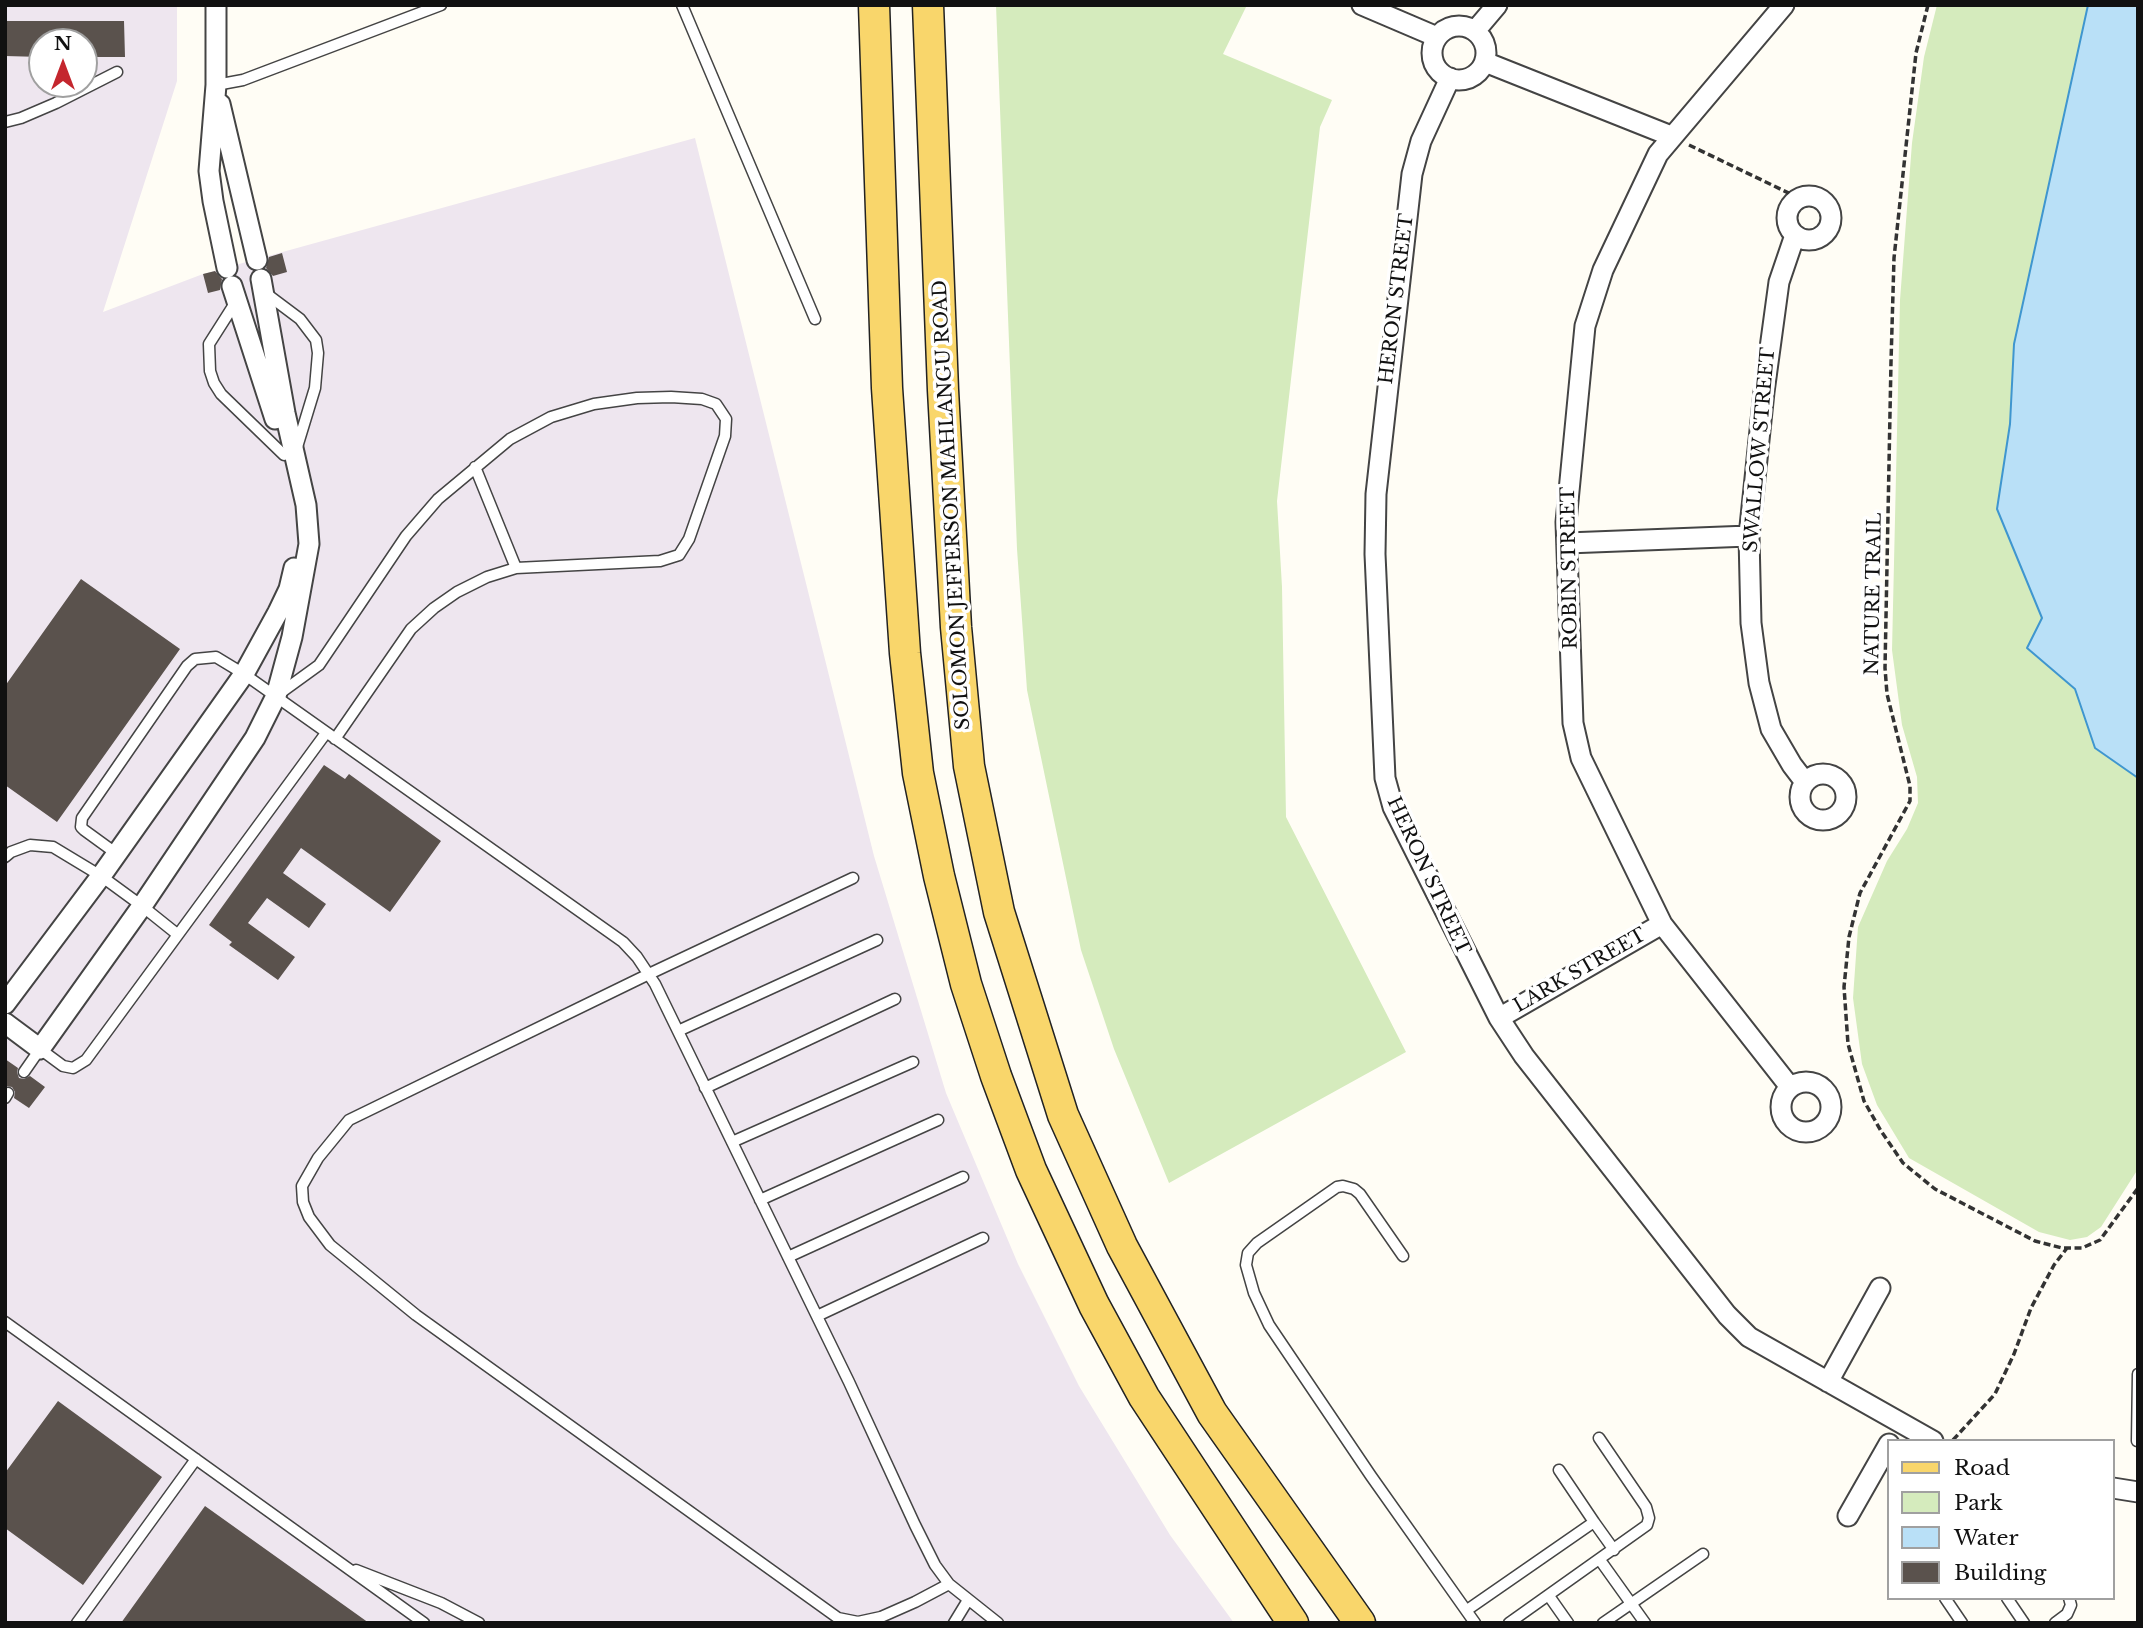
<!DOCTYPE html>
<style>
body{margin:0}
#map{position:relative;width:2143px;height:1628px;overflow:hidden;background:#fffdf5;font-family:"Libre Baskerville",serif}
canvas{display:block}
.frame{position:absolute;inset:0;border:7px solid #111;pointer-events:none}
.legend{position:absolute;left:1887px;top:1439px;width:228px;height:161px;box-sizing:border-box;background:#fff;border:2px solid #a0a0a0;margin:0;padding:9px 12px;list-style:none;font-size:21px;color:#111}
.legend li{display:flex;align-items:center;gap:14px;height:35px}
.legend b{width:35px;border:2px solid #a0a0a0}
.north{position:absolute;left:28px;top:28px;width:70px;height:70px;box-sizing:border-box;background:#fff;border:2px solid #a0a0a0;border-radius:50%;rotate:0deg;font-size:19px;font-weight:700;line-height:28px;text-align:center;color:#111}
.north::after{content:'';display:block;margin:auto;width:24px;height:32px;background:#c4262e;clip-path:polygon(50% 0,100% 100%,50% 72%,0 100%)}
</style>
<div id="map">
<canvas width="2143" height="1628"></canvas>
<div class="frame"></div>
<ul class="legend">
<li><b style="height:9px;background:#f9d66b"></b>Road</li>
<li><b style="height:19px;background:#d5ebbd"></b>Park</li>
<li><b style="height:19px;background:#b9e0f7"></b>Water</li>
<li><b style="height:19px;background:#5a524d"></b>Building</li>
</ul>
<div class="north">N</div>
</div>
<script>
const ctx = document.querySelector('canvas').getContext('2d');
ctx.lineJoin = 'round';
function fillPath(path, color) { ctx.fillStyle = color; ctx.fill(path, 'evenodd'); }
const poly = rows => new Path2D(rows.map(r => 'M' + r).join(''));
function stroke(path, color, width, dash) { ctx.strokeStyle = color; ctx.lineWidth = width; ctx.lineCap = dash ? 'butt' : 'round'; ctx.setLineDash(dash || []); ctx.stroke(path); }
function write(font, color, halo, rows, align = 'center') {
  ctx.font = font + ' "Libre Baskerville",serif'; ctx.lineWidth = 7; ctx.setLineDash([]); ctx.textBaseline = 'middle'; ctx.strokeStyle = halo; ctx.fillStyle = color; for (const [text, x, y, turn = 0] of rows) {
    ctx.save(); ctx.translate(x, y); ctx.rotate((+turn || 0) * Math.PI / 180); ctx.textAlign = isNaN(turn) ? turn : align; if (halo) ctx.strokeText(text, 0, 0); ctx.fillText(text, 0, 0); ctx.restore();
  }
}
fillPath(poly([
 [5,5,177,5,177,81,103,312,203,274,695,138,874,856,946,1093,1018,1264,1079,1386,1170,1535,1234,1623,5,1623],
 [42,42,84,42,84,84,42,84]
]), '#eee6ef');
fillPath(poly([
 [996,5,1247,5,1223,54,1332,100,1320,127,1277,501,1282,587,1286,817,1406,1052,1169,1183,1114,1049,1081,950,1027,690,1017,549],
 [1937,5,2138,5,2138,1169,2101,1227,2087,1237,2070,1240,2039,1232,1909,1158,1877,1105,1862,1064,1853,998,1858,927,1887,861,1907,829,1918,803,1917,777,1902,725,1892,650,1900,300,1912,143,1924,57]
]), '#d5ebbd');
const water = poly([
 [2088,5,2138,5,2138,778,2095,748,2075,689,2027,648,2042,618,1997,509,2010,424,2014,344,2088,5]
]);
fillPath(water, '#b9e0f7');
stroke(water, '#3f96cf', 2);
fillPath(poly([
 [5,21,124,21,125,57,84,57,84,42,42,42,42,57,5,56],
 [282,253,287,272,273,276,266,268,269,257],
 [215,271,222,279,220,290,208,293,203,274],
 [81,579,180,649,57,822,5,785,5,686],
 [324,765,345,779,349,774,441,841,390,912,301,848,283,873,326,904,309,928,267,898,248,923,295,957,278,980,229,945,232,942,209,925],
 [5,1059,18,1068,17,1072,19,1078,24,1079,30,1076,45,1087,29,1108,14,1098,15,1092,12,1087,5,1086],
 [58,1401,162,1477,83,1585,5,1528,5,1473],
 [205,1506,369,1623,121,1623]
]), '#5a524d');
const service = poly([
 [682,5,815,319],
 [216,85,243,80,441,5],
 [5,122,21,118,56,103,117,72],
 [264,292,300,319,316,340,318,353,315,388,297,447],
 [237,300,209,344,210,371,214,383,221,394,284,455],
 [475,467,516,568],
 [279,694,319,665,406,536,438,499,510,439,551,417,594,404,637,398,671,397,702,399,716,404,726,419,725,436,689,539,679,555,660,561,516,568,487,577,457,592,434,608,411,629,335,739],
 [117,854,84,830,81,827,82,818,187,666,195,659,216,657,244,674,623,942,637,957,655,984,849,1382,915,1525,935,1565,949,1584,998,1623],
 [5,857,11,852,30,845,53,847,101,876,142,906,177,934],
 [853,878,649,974,349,1120,318,1158,302,1186,303,1202,309,1217,330,1245,416,1315,838,1618,858,1622,881,1617,915,1602,949,1584],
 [678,1031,877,940],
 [24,1072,40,1049,63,1066,73,1068,86,1060,326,733],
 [705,1088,895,999],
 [5,1098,8,1093],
 [732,1142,913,1062],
 [760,1200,938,1120],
 [1403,1256,1360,1194,1354,1189,1343,1186,1337,1187,1257,1243,1248,1253,1246,1265,1254,1293,1269,1325,1371,1476,1475,1623],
 [788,1257,963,1177],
 [817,1316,983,1238],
 [5,1322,424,1623],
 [2137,1441,2138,1374],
 [1594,1522,1614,1550],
 [1600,1560,1645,1623],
 [356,1570,441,1603,479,1623],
 [1549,1596,1568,1623],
 [1945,1598,1962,1623],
 [2007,1598,2024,1623],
 [1467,1610,1594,1522,1559,1470],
 [77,1623,196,1459],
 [954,1623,968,1600],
 [1509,1623,1647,1525,1649,1518,1646,1507,1599,1438],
 [1603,1623,1703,1554],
 [2055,1623,2067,1614,2071,1605,2069,1598]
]);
const minor = poly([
 [216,5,216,85,209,171,213,201,227,268],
 [1362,5,1437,37],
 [1784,5,1658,154,1603,270,1585,326,1566,522,1573,723,1581,758,1662,924,1790,1087],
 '1432 53a27 27 0 1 1 54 0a27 27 0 1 1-54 0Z',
 [1475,31,1497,5],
 [1485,62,1671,136],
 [1450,78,1421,141,1412,174,1376,494,1375,554,1385,778,1393,807,1499,1018,1524,1056,1727,1315,1749,1337,1933,1441],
 [220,104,257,260],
 '1787 218a22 22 0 1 1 44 0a22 22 0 1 1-44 0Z',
 [1795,235,1779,282,1764,392,1749,536,1751,623,1759,683,1771,729,1792,765,1805,782],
 [232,286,275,419],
 [1567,543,1749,536],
 '1800 797a23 23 0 1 1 46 0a23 23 0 1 1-46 0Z',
 [5,1004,101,876,244,674,278,612,289,589,294,568],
 [1499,1018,1662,924],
 [5,1023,40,1049,142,906,255,738,276,696,292,637,309,544,306,505,285,413,261,279],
 '1781 1107a25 25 0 1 1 50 0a25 25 0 1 1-50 0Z',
 [1828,1382,1880,1288],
 [2113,1488,2138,1492],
 [1848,1516,1889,1444]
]);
const primary = poly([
 [874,5,887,388,905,653,918,773,939,876,966,984,996,1076,1031,1170,1094,1305,1144,1397,1293,1623],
 [928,5,943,390,956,627,969,766,999,912,1063,1115,1122,1246,1212,1413,1360,1623]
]);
stroke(service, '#444', 13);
stroke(minor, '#444', 23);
stroke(primary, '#222', 33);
stroke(poly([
 [1928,5,1916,53,1894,258,1891,362,1885,668,1887,694,1910,786,1910,801,1860,893,1849,937,1844,987,1848,1044,1864,1101,1881,1131,1903,1163,1935,1189,2035,1241,2062,1248,2082,1248,2100,1240,2138,1188],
 [1689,145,1799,198],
 [1953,1440,1995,1394,2014,1354,2031,1308,2054,1265,2067,1248]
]), '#333', 3.5, [7, 3.5]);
stroke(service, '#fff', 10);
stroke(minor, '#fff', 19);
stroke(primary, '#f9d66b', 30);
write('19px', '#111', '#fff', [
 ["HERON STREET",1397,299,-83],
 ["SWALLOW STREET",1760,450,-85],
 ["SOLOMON JEFFERSON MAHLANGU ROAD",952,505,-93],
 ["ROBIN STREET",1570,568,-91],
 ["NATURE TRAIL",1874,594,-89],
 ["HERON STREET",1428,876,65],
 ["LARK STREET",1580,971,-30]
]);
</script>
